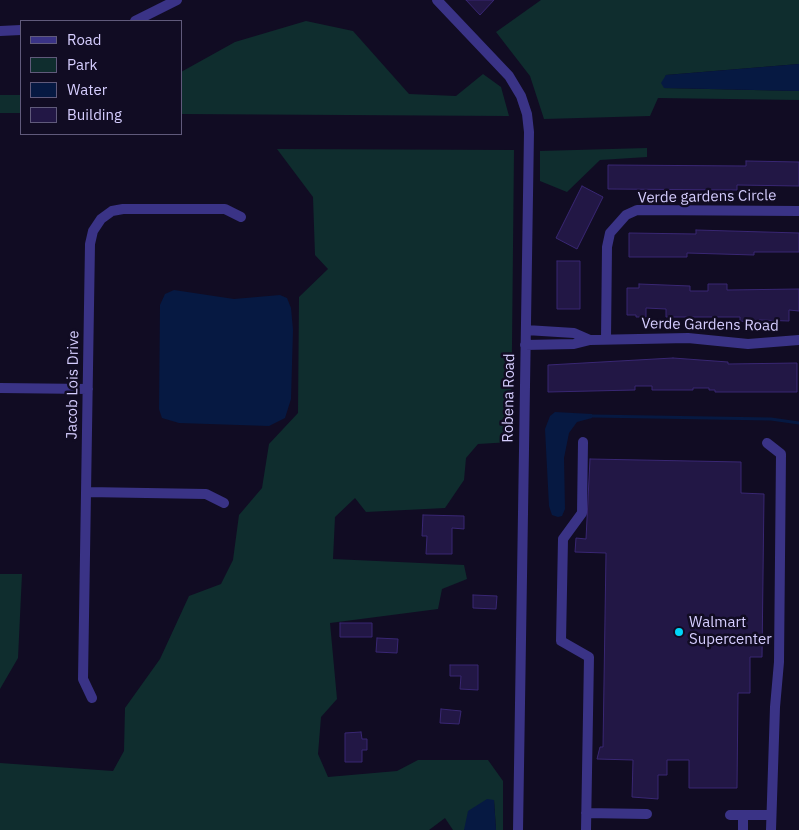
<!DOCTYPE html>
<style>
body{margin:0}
#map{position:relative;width:799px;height:830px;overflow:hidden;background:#110c23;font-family:"IBM Plex Sans",sans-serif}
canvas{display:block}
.legend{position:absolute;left:20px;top:20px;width:162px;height:115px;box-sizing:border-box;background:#110c23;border:1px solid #605a7b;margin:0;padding:6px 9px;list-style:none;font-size:15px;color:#d6ceff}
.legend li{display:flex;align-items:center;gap:10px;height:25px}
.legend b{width:25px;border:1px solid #605a7b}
</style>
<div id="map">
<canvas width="799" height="830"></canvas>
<ul class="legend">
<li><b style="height:6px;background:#3a3386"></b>Road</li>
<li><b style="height:14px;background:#0f2d2e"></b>Park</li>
<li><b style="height:14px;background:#061942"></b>Water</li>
<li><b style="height:14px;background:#221745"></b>Building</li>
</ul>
</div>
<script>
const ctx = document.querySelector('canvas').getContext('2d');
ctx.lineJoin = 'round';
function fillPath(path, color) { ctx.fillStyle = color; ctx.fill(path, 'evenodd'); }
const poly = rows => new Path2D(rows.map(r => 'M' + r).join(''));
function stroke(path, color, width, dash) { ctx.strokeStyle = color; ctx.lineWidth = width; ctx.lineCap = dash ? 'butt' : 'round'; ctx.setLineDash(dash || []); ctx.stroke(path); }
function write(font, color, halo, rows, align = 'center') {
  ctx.font = font + ' "IBM Plex Sans",sans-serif'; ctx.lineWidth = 5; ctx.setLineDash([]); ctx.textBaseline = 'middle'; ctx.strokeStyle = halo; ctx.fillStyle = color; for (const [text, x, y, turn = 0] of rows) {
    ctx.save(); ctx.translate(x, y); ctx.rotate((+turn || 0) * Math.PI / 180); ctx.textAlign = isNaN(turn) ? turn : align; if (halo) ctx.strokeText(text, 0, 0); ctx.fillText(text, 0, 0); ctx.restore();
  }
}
fillPath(poly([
 [541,0,799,0,799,64,666,75,664,88,799,91,799,100,658,98,650,116,544,119,530,76,496,32],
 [306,21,353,31,409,94,456,96,483,74,501,87,509,116,181,114,181,72,235,42],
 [0,95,21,95,21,113,0,113],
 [647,148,647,157,600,160,567,192,540,181,540,151],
 [277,149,514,150,511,442,478,444,466,458,464,480,445,508,366,512,355,498,335,517,333,559,464,565,467,579,442,589,438,609,330,623,337,699,321,717,318,754,328,777,397,771,418,760,488,760,503,781,503,830,496,830,494,800,464,830,453,830,445,818,429,830,0,830,0,763,113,771,124,751,125,708,160,659,189,596,221,584,233,560,239,515,262,488,269,444,298,413,299,297,328,269,315,255,313,197],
 [0,574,22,574,18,658,0,689]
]), '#0f2d2e');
fillPath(poly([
 [799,64,799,91,664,88,661,83,666,75],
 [174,290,234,299,280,295,287,298,291,308,293,330,291,399,285,418,269,426,179,423,162,418,159,409,160,305,165,294],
 [555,412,592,414,592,418,577,422,569,433,564,458,565,509,562,516,558,517,552,515,549,506,545,429,550,416],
 [487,799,494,800,496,830,464,830,468,811]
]), '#061942');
stroke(poly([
 [592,416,771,419,799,423]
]), '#061942', 3);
const building = poly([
 [466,0,494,0,480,15,466,0],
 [746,161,799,162,799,186,737,185,737,190,608,189,608,165,746,166,746,161],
 [582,186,603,197,577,249,556,238,582,186],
 [696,230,799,233,799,252,754,252,754,255,687,253,687,257,629,257,629,233,696,234,696,230],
 [557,261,580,261,580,309,557,309,557,261],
 [639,284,690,286,690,291,708,291,708,284,727,284,727,290,799,289,799,311,789,310,789,321,759,320,759,323,740,321,740,317,666,317,666,309,646,308,646,317,636,317,636,315,627,315,627,288,639,288,639,284],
 [673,358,728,362,728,364,797,363,797,392,715,392,715,390,709,390,709,388,693,388,693,390,652,390,652,386,635,386,635,390,548,392,548,365,673,358],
 [590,459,741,462,741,493,764,494,762,657,750,657,750,693,738,693,737,788,689,788,689,760,667,760,667,775,658,775,658,799,632,797,633,760,597,759,600,747,603,747,606,553,575,552,576,538,586,539,590,459],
 [423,515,464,516,464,529,452,528,452,554,426,554,427,536,422,536,423,515],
 [473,595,497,596,496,609,473,608,473,595],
 [340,623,372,623,372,637,340,637,340,623],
 [377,638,398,639,397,653,376,652,377,638],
 [450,665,478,665,478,690,460,689,461,676,450,676,450,665],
 [441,709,461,711,459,724,440,723,441,709],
 [361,732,362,739,367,739,367,750,362,750,362,762,345,762,345,733,361,732]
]);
fillPath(building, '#221745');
stroke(building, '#392773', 1);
stroke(poly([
 [437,0,509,76,521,96,527,114,529,132,518,830],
 [135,21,177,0],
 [0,31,21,30],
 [526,330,574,333,590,340],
 [606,339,607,247,610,233,626,215,637,210,799,211],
 [525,345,574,344,590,340,688,338,748,344,799,340],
 [0,388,88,389],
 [583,442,582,513,563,539,561,641,589,657,586,830],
 [767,443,781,454,779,662,775,707,771,830],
 [87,492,206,494,224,503],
 [92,698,83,679,90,244,93,231,101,219,112,211,123,209,225,209,241,217],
 [586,813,647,814],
 [730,815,771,815],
 [743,830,743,815]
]), '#3a3386', 10);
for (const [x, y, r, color] of [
 [679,632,5,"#00d6f9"]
]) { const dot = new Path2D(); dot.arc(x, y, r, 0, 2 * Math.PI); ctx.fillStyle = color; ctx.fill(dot); stroke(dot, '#110c23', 2); }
write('15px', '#d6ceff', '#110c23', [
 ["Verde gardens Circle",707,197,-1],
 ["Verde Gardens Road",710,325,1],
 ["Jacob Lois Drive",73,385,-89],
 ["Robena Road",509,398,-89]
]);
write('15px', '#d6ceff', '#110c23', [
 ["Walmart",689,623],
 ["Supercenter",689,640]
], 'left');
</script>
